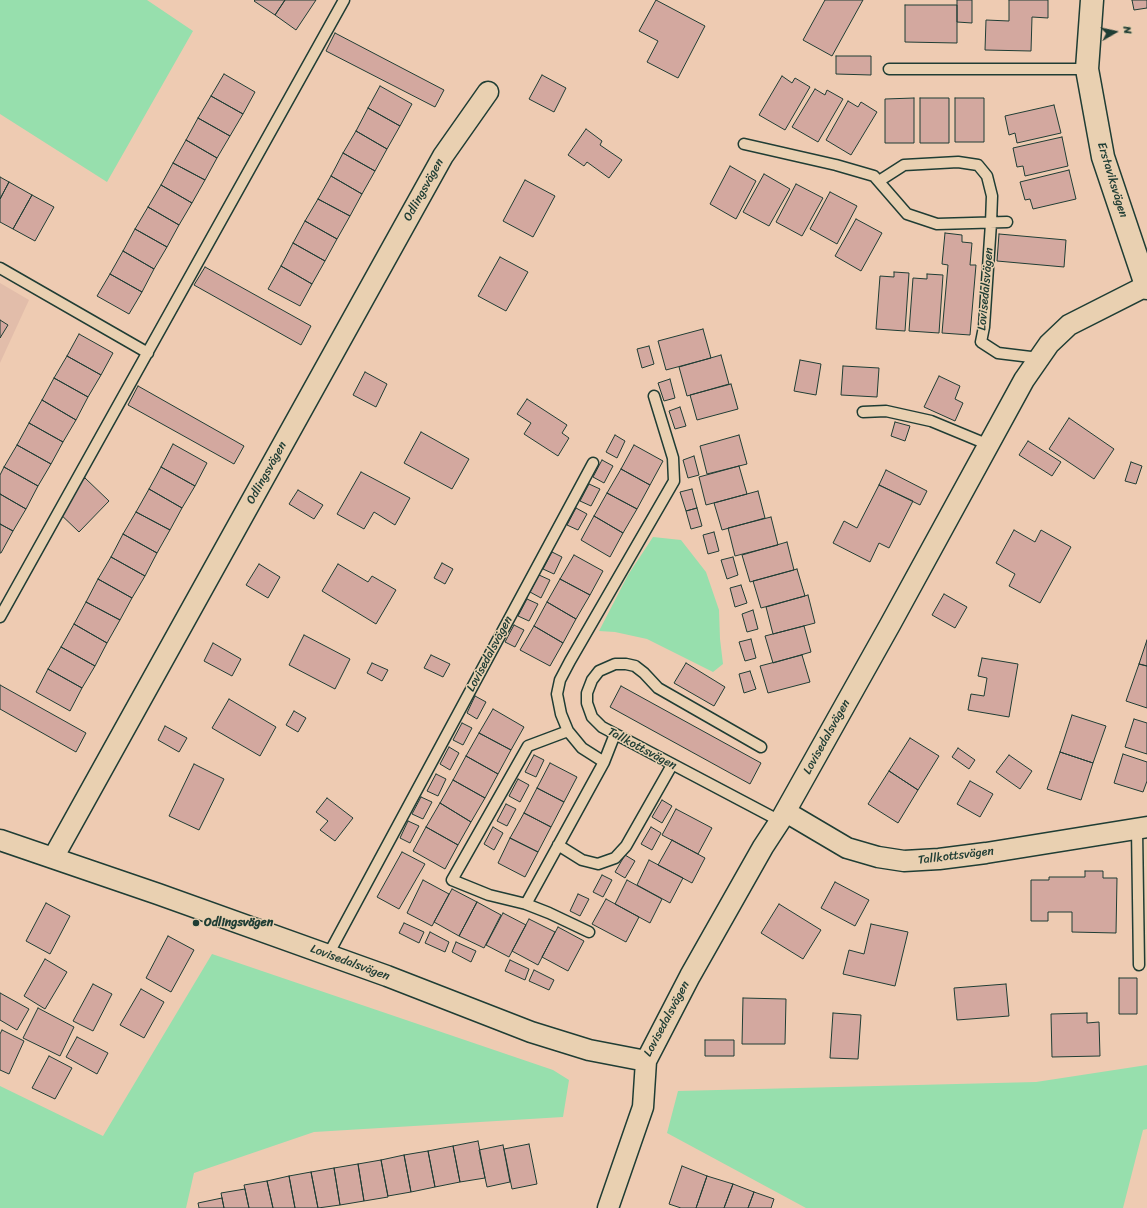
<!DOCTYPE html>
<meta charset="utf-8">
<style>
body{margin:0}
#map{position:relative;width:1147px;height:1208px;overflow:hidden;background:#eecbb2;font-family:Sriracha,sans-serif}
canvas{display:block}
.north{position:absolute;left:1095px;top:12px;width:40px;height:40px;-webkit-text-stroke:3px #e9d0b1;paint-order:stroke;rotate:81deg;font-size:11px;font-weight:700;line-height:16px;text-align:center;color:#1f3d34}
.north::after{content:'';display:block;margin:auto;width:14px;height:18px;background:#1f3d34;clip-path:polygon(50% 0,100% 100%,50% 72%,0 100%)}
</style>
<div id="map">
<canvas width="1147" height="1208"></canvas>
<div class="north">N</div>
</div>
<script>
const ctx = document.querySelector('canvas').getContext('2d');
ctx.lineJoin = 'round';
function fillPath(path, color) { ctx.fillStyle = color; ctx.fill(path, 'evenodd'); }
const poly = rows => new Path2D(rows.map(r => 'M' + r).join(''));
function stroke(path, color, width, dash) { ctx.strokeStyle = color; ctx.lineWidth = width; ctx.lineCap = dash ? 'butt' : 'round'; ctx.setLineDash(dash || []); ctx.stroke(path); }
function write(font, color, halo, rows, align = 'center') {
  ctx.font = font + ' Sriracha,sans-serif'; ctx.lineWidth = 3; ctx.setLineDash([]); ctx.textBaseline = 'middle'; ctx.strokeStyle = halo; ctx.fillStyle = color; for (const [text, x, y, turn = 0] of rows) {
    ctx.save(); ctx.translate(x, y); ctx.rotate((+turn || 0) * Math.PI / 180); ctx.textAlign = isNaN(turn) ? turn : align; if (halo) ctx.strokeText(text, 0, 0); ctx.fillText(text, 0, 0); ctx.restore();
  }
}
fillPath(poly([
 [0,283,29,300,0,363]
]), '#e2bdaa');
fillPath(poly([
 [0,0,147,0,193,31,107,182,0,114],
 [653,537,681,540,706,572,719,610,720,639,723,664,713,672,647,639,615,632,599,631,628,575],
 [212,954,553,1070,569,1080,563,1117,314,1132,194,1173,186,1208,0,1208,0,1086,103,1136],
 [1147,1065,1147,1129,1143,1130,1123,1208,806,1208,667,1133,678,1091,1036,1082]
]), '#97dfad');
const building = poly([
 [255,0,285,0,275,15,254,1,255,0],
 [285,0,316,0,296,30,275,15,285,0],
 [656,0,705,26,678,78,647,62,658,41,639,31,656,0],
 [825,0,863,0,832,56,803,40,825,0],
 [957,0,972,0,972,23,957,22,957,0],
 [1009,0,1048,0,1048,18,1032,17,1031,51,985,50,986,20,1009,21,1009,0],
 [1132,0,1147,0,1147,8,1134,10,1132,0],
 [905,5,957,5,957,43,905,42,905,5],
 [335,33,444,90,435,107,326,51,335,33],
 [836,56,871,56,871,75,836,74,836,56],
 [224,74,255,92,243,114,211,96,224,74],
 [542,75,566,88,554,112,529,99,542,75],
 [782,76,792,83,795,78,810,87,785,130,759,115,782,76],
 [380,86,412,104,400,126,368,108,380,86],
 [815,89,825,95,827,90,843,99,818,142,792,127,815,89],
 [211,96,243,114,230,136,198,118,211,96],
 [914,98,914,143,885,143,885,99,914,98],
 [920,98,949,98,949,143,920,143,920,98],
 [955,98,984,98,984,142,955,142,955,98],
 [848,101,858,107,861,102,877,112,851,155,826,140,848,101],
 [1054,105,1061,133,1017,143,1015,133,1009,135,1005,116,1054,105],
 [368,108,400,126,387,149,356,131,368,108],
 [198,118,230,136,217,158,186,140,198,118],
 [586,129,602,141,600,145,622,160,609,178,587,162,584,166,568,155,586,129],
 [356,131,387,149,375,171,343,153,356,131],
 [1062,137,1068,166,1025,176,1023,166,1017,167,1013,148,1062,137],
 [186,140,217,158,205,180,173,163,186,140],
 [343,153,375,171,362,194,331,176,343,153],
 [173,163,205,180,192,203,161,185,173,163],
 [730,166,756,181,736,219,710,204,730,166],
 [1069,170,1076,199,1033,209,1030,199,1025,200,1020,182,1069,170],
 [764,174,790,189,769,226,743,212,764,174],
 [331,176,362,194,350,216,318,199,331,176],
 [0,177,9,182,0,199,0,177],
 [525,180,555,196,533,237,503,221,525,180],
 [9,182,32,195,13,229,0,222,0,199,9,182],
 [796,184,823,198,802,236,776,222,796,184],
 [161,185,192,203,179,225,148,207,161,185],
 [830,192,857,206,837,244,810,229,830,192],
 [32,195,54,207,35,241,13,229,32,195],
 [318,199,350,216,337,239,305,221,318,199],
 [148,207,179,225,167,247,135,229,148,207],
 [856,219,882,233,861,271,835,256,856,219],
 [305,221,337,239,325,261,293,243,305,221],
 [135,229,167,247,154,269,123,251,135,229],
 [945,233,962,235,962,242,972,243,970,265,976,265,970,335,942,333,948,265,942,264,945,233],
 [999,234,1066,240,1064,267,997,261,999,234],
 [293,243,325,261,312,284,281,266,293,243],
 [123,251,154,269,142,292,110,274,123,251],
 [500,257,528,272,506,311,478,296,500,257],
 [281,266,312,284,300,306,268,289,281,266],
 [205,267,311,326,301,345,194,285,205,267],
 [894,272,909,273,905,331,876,329,880,276,894,277,894,272],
 [110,274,142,292,129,314,97,296,110,274],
 [927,274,943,275,939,333,909,331,913,278,927,279,927,274],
 [0,320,8,325,0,338,0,320],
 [703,329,711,358,666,370,658,341,703,329],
 [79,334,113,353,101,375,67,356,79,334],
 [649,346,654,364,642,368,637,349,649,346],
 [721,355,729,384,687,396,679,367,721,355],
 [67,356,101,375,88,397,54,378,67,356],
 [800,360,821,364,816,395,794,391,800,360],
 [843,366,879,368,877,397,841,395,843,366],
 [365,372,387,384,376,407,353,395,365,372],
 [939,376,960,386,955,399,963,403,955,421,924,407,939,376],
 [54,378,88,397,76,420,42,400,54,378],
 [670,379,675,398,664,401,658,383,670,379],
 [731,384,738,409,697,420,690,395,731,384],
 [138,386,244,446,234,464,128,405,138,386],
 [527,399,567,425,562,433,569,438,558,456,524,434,531,423,517,414,527,399],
 [42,400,76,420,63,442,29,423,42,400],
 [680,407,686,426,675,429,669,411,680,407],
 [1069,418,1114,449,1094,479,1049,449,1069,418],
 [895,422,910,426,905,441,891,436,895,422],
 [29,423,63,442,51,464,17,445,29,423],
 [421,432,469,459,452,489,404,463,421,432],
 [615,435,625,441,617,458,606,452,615,435],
 [739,435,747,464,707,474,700,446,739,435],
 [1028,441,1061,462,1052,476,1019,455,1028,441],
 [173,444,207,463,195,486,161,467,173,444],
 [17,445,51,464,38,486,4,467,17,445],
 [634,445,663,461,650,485,621,469,634,445],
 [694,456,699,475,688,478,683,460,694,456],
 [602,460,613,466,604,483,593,477,602,460],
 [1131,462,1142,466,1136,484,1125,481,1131,462],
 [739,466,747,494,706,505,699,477,739,466],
 [4,467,38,486,26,509,0,494,0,475,4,467],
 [161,467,195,486,182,508,149,489,161,467],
 [621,469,650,485,637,509,607,493,621,469],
 [886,470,927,491,920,505,879,485,886,470],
 [361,472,410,498,395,525,374,512,364,529,337,514,361,472],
 [85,478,109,501,79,532,55,509,85,478],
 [589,484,600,489,591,506,580,501,589,484],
 [879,485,913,501,889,548,879,543,870,562,833,543,844,521,857,528,879,485],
 [149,489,182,508,170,530,136,512,149,489],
 [692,489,697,508,686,511,680,492,692,489],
 [298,490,323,505,314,519,289,504,298,490],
 [758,491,765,518,722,530,714,503,758,491],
 [607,493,637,509,623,533,594,516,607,493],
 [0,494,26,509,13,531,0,524,0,494],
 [576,508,587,514,578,530,567,525,576,508],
 [697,508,702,526,691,529,686,511,697,508],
 [136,512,170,530,157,553,123,534,136,512],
 [594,516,623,533,610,557,581,540,594,516],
 [771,517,778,545,735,556,728,528,771,517],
 [0,524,13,531,1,553,0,553,0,524],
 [1014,530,1035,542,1041,530,1071,547,1040,603,1009,586,1015,574,996,563,1014,530],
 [714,532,719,551,708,554,703,535,714,532],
 [123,534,157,553,145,576,111,557,123,534],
 [787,542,794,570,750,582,742,555,787,542],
 [552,552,562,557,554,574,543,569,552,552],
 [574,555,603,571,590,595,560,579,574,555],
 [111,557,145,576,132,598,98,579,111,557],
 [733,557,738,575,727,579,721,560,733,557],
 [442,563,453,569,445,584,434,578,442,563],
 [259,564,280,577,268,598,246,585,259,564],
 [338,564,368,582,372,576,396,590,376,624,322,591,338,564],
 [797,569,805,596,761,608,753,581,797,569],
 [539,575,550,580,541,598,530,592,539,575],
 [98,579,132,598,120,620,86,602,98,579],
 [560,579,590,595,576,619,547,602,560,579],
 [741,585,747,603,735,607,730,588,741,585],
 [944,594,967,607,955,628,932,615,944,594],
 [808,595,815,623,773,634,766,607,808,595],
 [527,599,538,604,529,621,518,616,527,599],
 [86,602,120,620,107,643,74,624,86,602],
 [547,602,576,619,563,643,534,626,547,602],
 [753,610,758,629,747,632,742,614,753,610],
 [74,624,107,643,95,666,61,647,74,624],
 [514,625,524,630,515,647,505,642,514,625],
 [534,626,563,643,550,666,520,650,534,626],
 [804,626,811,652,773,663,765,636,804,626],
 [304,635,350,659,335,689,289,665,304,635],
 [751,639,756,658,745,661,739,642,751,639],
 [1147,640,1147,666,1139,664,1147,640],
 [213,643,241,659,232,676,204,661,213,643],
 [61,647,95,666,82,688,48,669,61,647],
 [431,655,450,664,443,677,424,668,431,655],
 [802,655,810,682,768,693,760,666,802,655],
 [982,658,1018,664,1009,717,968,710,971,694,984,696,987,678,978,676,982,658],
 [372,663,388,670,382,681,367,673,372,663],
 [686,663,725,687,714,706,674,683,686,663],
 [1139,664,1147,666,1147,708,1126,701,1139,664],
 [48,669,82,688,70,711,36,692,48,669],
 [750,671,756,689,744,693,739,674,750,671],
 [0,685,86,733,76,752,0,709,0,685],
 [621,686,761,763,750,784,610,707,621,686],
 [475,696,486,702,477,719,467,713,475,696],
 [229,699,276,727,260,756,212,728,229,699],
 [493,709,524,727,511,750,479,733,493,709],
 [294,711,306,718,298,732,286,725,294,711],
 [1072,715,1106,726,1093,763,1060,752,1072,715],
 [1134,719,1147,723,1147,754,1125,747,1134,719],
 [462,723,472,728,463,745,453,740,462,723],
 [165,726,187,738,179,752,158,740,165,726],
 [479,733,511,750,498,774,466,756,479,733],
 [910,738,939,756,918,790,889,771,910,738],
 [449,747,459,753,450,770,440,764,449,747],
 [958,748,975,760,969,769,952,757,958,748],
 [1060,752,1093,763,1081,800,1047,789,1060,752],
 [1123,754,1147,762,1147,781,1143,792,1114,783,1123,754],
 [534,755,544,760,536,777,525,772,534,755],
 [1009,755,1032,771,1020,789,996,772,1009,755],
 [466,756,498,774,485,798,453,780,466,756],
 [550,763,577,777,564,802,537,788,550,763],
 [194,764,224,779,199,830,169,816,194,764],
 [889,771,918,790,898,823,868,804,889,771],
 [436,774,446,779,438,796,427,791,436,774],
 [518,779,529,785,520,802,509,796,518,779],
 [453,780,485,798,471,822,440,803,453,780],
 [970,781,993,794,980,817,957,804,970,781],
 [537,788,564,802,551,827,524,813,537,788],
 [421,797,432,802,423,819,412,814,421,797],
 [327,798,353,818,335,841,320,830,328,821,316,812,327,798],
 [662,800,672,806,662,823,652,817,662,800],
 [440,803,471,822,458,845,426,827,440,803],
 [506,804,516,809,507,826,497,821,506,804],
 [676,809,712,828,698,854,662,835,676,809],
 [524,813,551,827,538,852,510,838,524,813],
 [408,821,419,826,410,843,400,838,408,821],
 [426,827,458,845,445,869,413,851,426,827],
 [493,827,503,833,494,850,484,844,493,827],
 [651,827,661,833,652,850,641,844,651,827],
 [510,838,538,852,525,877,498,863,510,838],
 [672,840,705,858,692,883,658,865,672,840],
 [402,852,425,864,399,909,377,897,402,852],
 [625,855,635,861,625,878,615,872,625,855],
 [649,860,683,878,670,903,637,885,649,860],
 [1085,871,1103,871,1103,878,1117,878,1116,933,1072,932,1072,912,1048,912,1048,921,1031,921,1031,880,1049,880,1049,877,1085,877,1085,871],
 [602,875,612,880,603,897,593,892,602,875],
 [423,880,449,894,432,926,407,913,423,880],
 [627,880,662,899,650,923,615,904,627,880],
 [835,882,869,900,855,926,821,908,835,882],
 [452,889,477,902,459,936,434,922,452,889],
 [578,894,589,899,580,916,570,911,578,894],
 [606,899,639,917,626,942,592,924,606,899],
 [477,902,501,915,484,948,459,936,477,902],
 [46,903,70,916,50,954,26,941,46,903],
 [779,904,821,930,803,959,761,933,779,904],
 [503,913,526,925,509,957,486,945,503,913],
 [529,919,555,932,538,965,512,951,529,919],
 [404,923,424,932,419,943,399,933,404,923],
 [871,924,908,932,895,986,843,974,849,950,864,954,871,924],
 [558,927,584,941,568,971,542,957,558,927],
 [430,932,449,942,445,952,425,943,430,932],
 [168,936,194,950,171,992,146,978,168,936],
 [456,942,476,951,471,962,452,952,456,942],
 [45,959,67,972,45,1009,24,996,45,959],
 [510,960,529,969,525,980,505,971,510,960],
 [534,970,554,980,549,990,529,981,534,970],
 [1119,978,1137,978,1137,1014,1119,1014,1119,978],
 [93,984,112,994,93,1031,73,1021,93,984],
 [1006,984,1009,1016,957,1020,954,988,1006,984],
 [141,989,164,1002,144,1038,120,1025,141,989],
 [0,993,29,1009,17,1030,0,1020,0,993],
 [743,998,786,999,785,1044,742,1044,743,998],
 [38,1008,74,1027,60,1056,23,1038,38,1008],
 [833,1013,861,1015,858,1059,830,1058,833,1013],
 [1087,1013,1087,1023,1099,1022,1100,1056,1052,1057,1051,1014,1087,1013],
 [2,1030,24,1041,9,1074,0,1070,0,1034,2,1030],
 [77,1037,108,1053,97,1074,66,1057,77,1037],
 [705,1040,734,1040,734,1056,705,1056,705,1040],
 [49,1056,72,1068,55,1099,32,1088,49,1056],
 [478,1141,485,1178,460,1182,453,1146,478,1141],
 [529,1144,537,1184,512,1189,504,1149,529,1144],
 [503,1145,510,1182,487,1187,479,1150,503,1145],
 [453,1146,460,1182,435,1187,428,1151,453,1146],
 [428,1151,435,1187,411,1192,404,1155,428,1151],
 [404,1155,411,1192,388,1196,381,1160,404,1155],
 [381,1160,388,1197,364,1201,358,1164,381,1160],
 [358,1164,364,1201,340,1205,334,1168,358,1164],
 [682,1166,707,1176,696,1208,681,1208,669,1204,682,1166],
 [334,1168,340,1205,318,1208,311,1172,334,1168],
 [311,1172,318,1208,295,1208,289,1176,311,1172],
 [289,1176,295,1208,273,1208,267,1181,289,1176],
 [707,1176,733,1184,724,1208,696,1208,707,1176],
 [267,1181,273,1208,249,1208,244,1185,267,1181],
 [733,1184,754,1192,748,1208,724,1208,733,1184],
 [245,1189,249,1208,224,1208,221,1193,245,1189],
 [754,1192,774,1199,771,1208,748,1208,754,1192],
 [222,1198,224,1208,199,1208,198,1203,222,1198]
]);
fillPath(building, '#d3a89f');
stroke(building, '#1f3d34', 1);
const service = poly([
 [889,69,1087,69],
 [744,144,836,165,874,176,907,214,937,224,1007,222],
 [879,181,904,165,958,162,978,165,987,176,992,196,991,223,984,327,981,342,998,353,1039,358],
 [0,268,148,353],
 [863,412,886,411,931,421,989,445],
 [0,617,344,0],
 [568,731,528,746,452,880,489,895,526,904,549,913,589,932],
 [761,747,658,688,644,673,635,666,626,664,615,664,599,671,592,680,587,693,587,703,592,717,602,727,780,821],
 [604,762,582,748,568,731,561,714,557,694,560,680,570,661,674,481,673,458,654,396],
 [1137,829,1139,965],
 [558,845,582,860,598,864,615,858,626,846,672,765],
 [526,904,604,762,615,734],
 [328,955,593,463]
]);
const minor = poly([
 [786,812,847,848,878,857,904,861,939,859,986,853,1147,827],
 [0,840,158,894,387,976,531,1032,589,1050,646,1061,690,976,763,847,780,821,891,623,1024,380,1049,344,1069,325,1146,286],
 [53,858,443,156,488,92],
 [608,1208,643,1107,646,1061]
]);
const tertiary = poly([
 [1092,0,1087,69,1103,157,1147,288]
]);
stroke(service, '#1f3d34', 13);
stroke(minor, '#1f3d34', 23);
stroke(tertiary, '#1f3d34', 25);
stroke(service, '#e9d0b1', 10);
stroke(minor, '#e9d0b1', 20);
stroke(tertiary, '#e9d0b1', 22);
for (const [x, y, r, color] of [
 [196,923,4,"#1f3d34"]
]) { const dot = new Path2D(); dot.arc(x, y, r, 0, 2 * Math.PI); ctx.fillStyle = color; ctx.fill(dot); stroke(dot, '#e9d0b1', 1.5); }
write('12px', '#1f3d34', '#e9d0b1', [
 ["Erstaviksvägen",1112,180,73],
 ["Odlingsvägen",424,190,-61],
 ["Lovisedalsvägen",986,289,-85],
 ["Odlingsvägen",267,473,-61],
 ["Lovisedalsvägen",490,654,-62],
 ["Lovisedalsvägen",827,737,-61],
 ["Tallkottsvägen",642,749,28],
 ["Tallkottsvägen",956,856,-7],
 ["Lovisedalsvägen",350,963,20],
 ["Lovisedalsvägen",667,1019,-62]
]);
write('bold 12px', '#1f3d34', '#e9d0b1', [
 ["Odlingsvägen",204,923]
], 'left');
</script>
